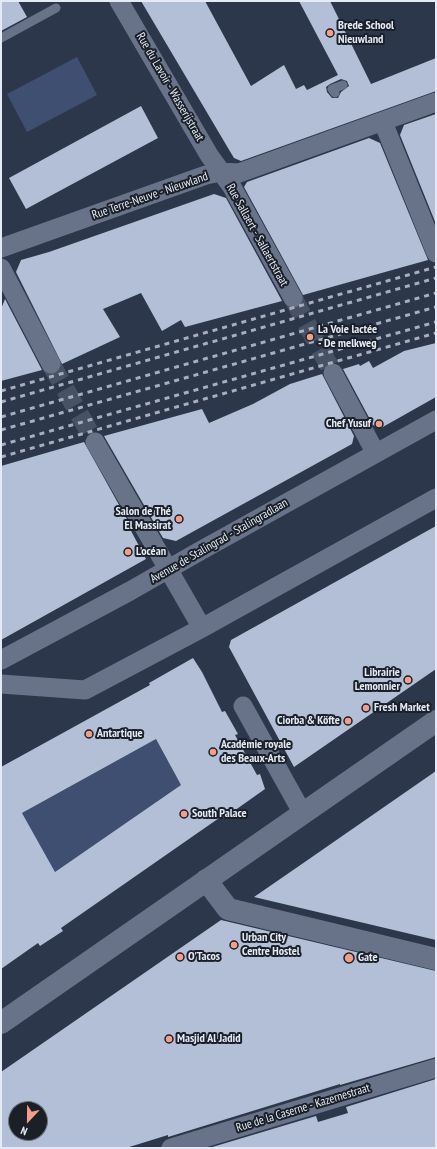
<!DOCTYPE html>
<meta charset="utf-8">
<style>
body{margin:0}
#map{position:relative;width:437px;height:1149px;overflow:hidden;background:#2d374b;font-family:"PT Sans Narrow",sans-serif}
canvas{display:block}
.frame{position:absolute;inset:0;border:2px solid #e4ebf7;pointer-events:none}
.north{position:absolute;left:8px;top:1101px;width:40px;height:40px;box-sizing:border-box;background:#1a1f28;border:1px solid #6b717b;border-radius:50%;rotate:202deg;font-size:11px;font-weight:700;line-height:16px;text-align:center;color:#e4ebf7}
.north::after{content:'';display:block;margin:auto;width:14px;height:18px;background:#f49e8a;clip-path:polygon(50% 0,100% 100%,50% 72%,0 100%)}
</style>
<div id="map">
<canvas width="437" height="1149"></canvas>
<div class="frame"></div>
<div class="north">N</div>
</div>
<script>
const ctx = document.querySelector('canvas').getContext('2d');
ctx.lineJoin = 'round';
function fillPath(path, color) { ctx.fillStyle = color; ctx.fill(path, 'evenodd'); }
const poly = rows => new Path2D(rows.map(r => 'M' + r).join(''));
function stroke(path, color, width, dash) { ctx.strokeStyle = color; ctx.lineWidth = width; ctx.lineCap = dash ? 'butt' : 'round'; ctx.setLineDash(dash || []); ctx.stroke(path); }
function write(font, color, halo, rows, align = 'center') {
  ctx.font = font + ' "PT Sans Narrow",sans-serif'; ctx.lineWidth = 4; ctx.setLineDash([]); ctx.textBaseline = 'middle'; ctx.strokeStyle = halo; ctx.fillStyle = color; for (const [text, x, y, turn = 0] of rows) {
    ctx.save(); ctx.translate(x, y); ctx.rotate((+turn || 0) * Math.PI / 180); ctx.textAlign = isNaN(turn) ? turn : align; if (halo) ctx.strokeText(text, 0, 0); ctx.fillText(text, 0, 0); ctx.restore();
  }
}
fillPath(poly([
 [77,57,97,95,27,132,7,94],
 [156,739,181,785,55,872,22,813]
]), '#3f4f72');
fillPath(poly([
 [1,1,18,1,27,17,1,31],
 [141,1,205,1,251,86,284,65,296,89,304,85,307,90,338,75,299,1,330,1,371,84,436,58,436,91,241,161,234,158,228,148],
 [341,79,347,81,349,86,341,92,338,98,332,98,327,92,326,87,330,84],
 [141,106,158,138,26,209,9,178],
 [436,114,436,224,400,135,404,125],
 [369,138,380,143,428,260,303,295,244,187,247,182],
 [214,194,226,198,282,301,185,327,181,320,162,331,141,293,103,309,120,337,62,364,16,272,21,260,49,252],
 [5,299,42,370,1,381,1,309],
 [436,343,436,397,381,428,373,425,343,369,359,364,360,366,369,361,373,368,404,351],
 [322,374,354,436,352,444,176,541,163,538,104,436,202,409,209,423,253,404,290,384],
 [84,442,133,530,130,529,146,559,1,640,1,466],
 [436,526,436,669,294,767,229,647,231,640],
 [193,658,202,672,222,712,225,711,238,734,235,735,257,775,260,774,265,789,224,818,222,816,61,928,63,931,40,946,38,943,1,969,1,767,150,685,149,683],
 [156,739,181,785,55,872,22,813],
 [436,771,436,940,254,897,299,866],
 [221,920,436,971,436,1057,340,1085,340,1084,168,1137,168,1135,126,1148,1,1148,1,1072],
 [16,1109,40,1109,40,1133,16,1133],
 [436,1079,436,1148,209,1148,316,1116,318,1122,348,1113,346,1107]
]), '#b2bfd7');
stroke(poly([
 [293,298,333,373],
 [51,364,95,442]
]), '#485265', 19, [19, 10]);
stroke(poly([
 [1,38,56,8],
 [335,93,332,89,343,85]
]), '#687389', 9);
stroke(poly([
 [119,1,209,155,232,187,293,298],
 [383,122,436,253],
 [1,248,206,175,221,172,239,173,436,102],
 [1,268,51,364],
 [333,373,375,452],
 [95,442,202,628],
 [1,660,130,591,200,551,436,420],
 [1,684,85,690,202,628,436,498],
 [243,706,303,814],
 [171,1148,436,1068]
]), '#687389', 19);
stroke(poly([
 [206,880,228,909,436,959],
 [1,1023,436,721]
]), '#687389', 22);
stroke(poly([
 [1,391,436,267],
 [1,402,436,278],
 [1,417,436,293],
 [1,430,436,307],
 [1,445,436,322],
 [1,457,436,333]
]), '#a7afbe', 3, [5, 5]);
for (const [x, y, r, color] of [
 [330,33,4,"#f49e8a"],
 [310,337,4,"#f49e8a"],
 [379,424,4,"#f49e8a"],
 [179,519,4,"#f49e8a"],
 [128,552,4,"#f49e8a"],
 [408,680,4,"#f49e8a"],
 [366,708,4,"#f49e8a"],
 [348,721,4,"#f49e8a"],
 [89,734,4,"#f49e8a"],
 [213,752,4,"#f49e8a"],
 [184,814,4,"#f49e8a"],
 [234,945,4,"#f49e8a"],
 [180,957,4,"#f49e8a"],
 [349,958,5,"#f49e8a"],
 [169,1039,4,"#f49e8a"]
]) { const dot = new Path2D(); dot.arc(x, y, r, 0, 2 * Math.PI); ctx.fillStyle = color; ctx.fill(dot); stroke(dot, '#1a1f28', 1.5); }
write('bold 12px', '#e4ebf7', '#1a1f28', [
 ["Brede School",338,26],
 ["Nieuwland",338,40],
 ["La Voie lactée",318,330],
 ["- De melkweg",318,344],
 ["Chef Yusuf",371,424,"right"],
 ["Salon de Thé",171,512,"right"],
 ["El Massirat",171,526,"right"],
 ["L'océan",136,552],
 ["Librairie",400,673,"right"],
 ["Lemonnier",400,687,"right"],
 ["Fresh Market",374,708],
 ["Ciorba & Köfte",340,721,"right"],
 ["Antartique",97,734],
 ["Académie royale",221,745],
 ["des Beaux-Arts",221,759],
 ["South Palace",192,814],
 ["Urban City",242,938],
 ["Centre Hostel",242,952],
 ["O'Tacos",188,957],
 ["Gate",358,958],
 ["Masjid Al Jadid",177,1039]
], 'left');
write('12px', '#e4ebf7', '#1a1f28', [
 ["Rue du Lavoir - Wasserijstraat",170,87,60],
 ["Rue Terre-Neuve - Nieuwland",150,196,-19],
 ["Rue Sallaert - Sallaertstraat",257,235,61],
 ["Avenue de Stalingrad - Stalingradlaan",219,541,-30],
 ["Rue de la Caserne - Kazernestraat",303,1108,-17]
]);
</script>
